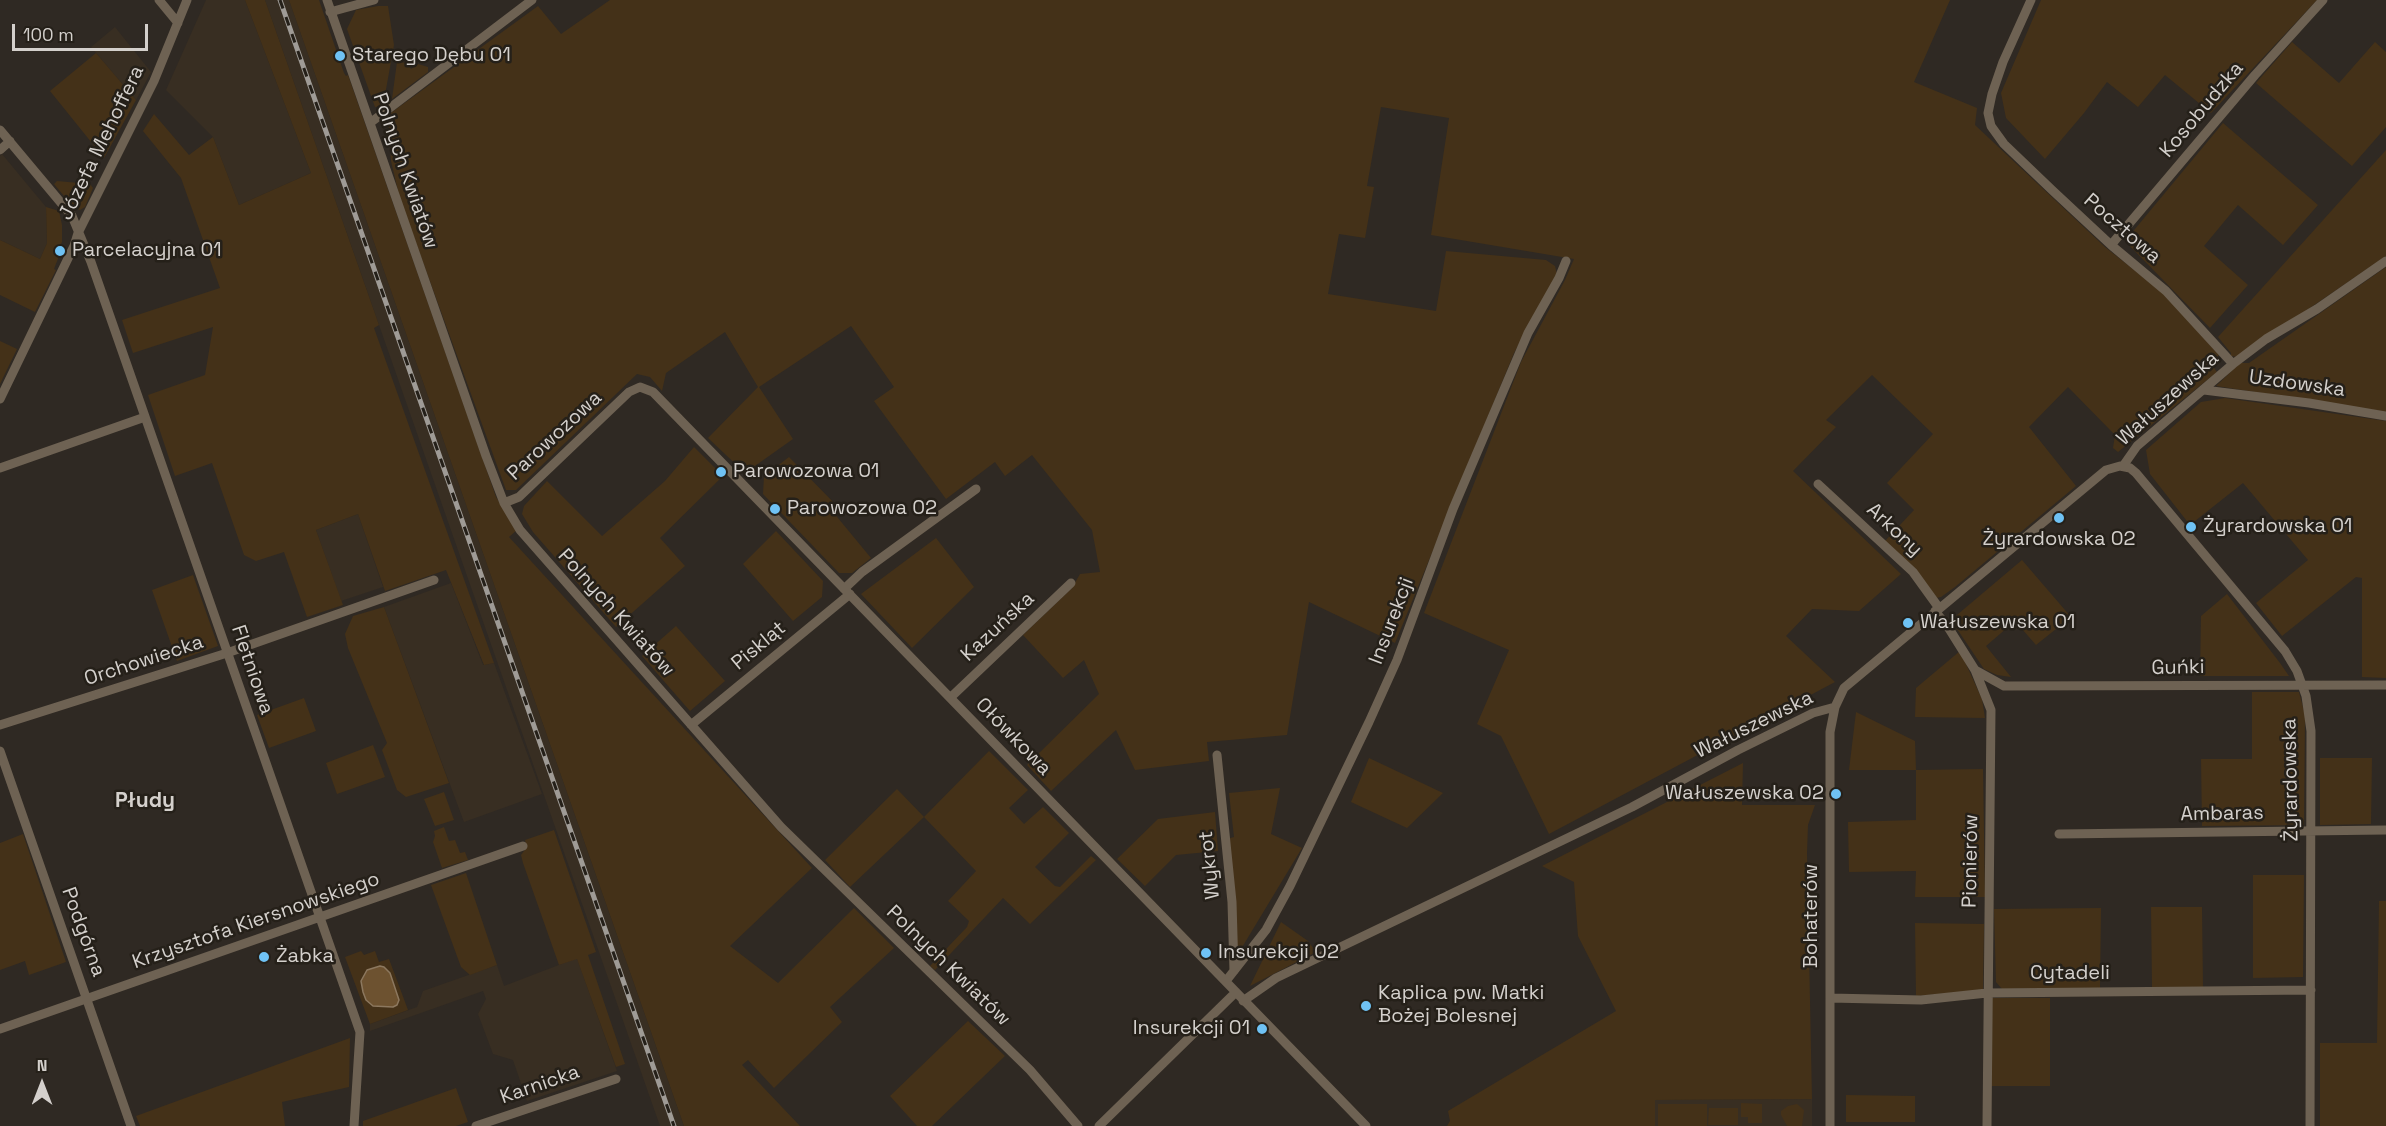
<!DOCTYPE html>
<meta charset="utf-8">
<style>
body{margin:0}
#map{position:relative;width:2386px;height:1126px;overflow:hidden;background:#2f2923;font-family:"Space Grotesk",sans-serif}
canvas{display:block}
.north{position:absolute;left:12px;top:1054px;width:60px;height:60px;-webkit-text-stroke:4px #252019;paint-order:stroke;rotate:0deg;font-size:16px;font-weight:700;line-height:24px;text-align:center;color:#d4d0cc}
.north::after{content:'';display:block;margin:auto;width:21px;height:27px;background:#d4d0cc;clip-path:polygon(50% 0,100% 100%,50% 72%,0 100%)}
.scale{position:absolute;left:12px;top:24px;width:136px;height:27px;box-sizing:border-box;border:3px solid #d4d0cc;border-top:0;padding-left:8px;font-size:18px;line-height:21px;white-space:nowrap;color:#d4d0cc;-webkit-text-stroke:4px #252019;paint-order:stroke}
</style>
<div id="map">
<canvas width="2386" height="1126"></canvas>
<div class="north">N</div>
<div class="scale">100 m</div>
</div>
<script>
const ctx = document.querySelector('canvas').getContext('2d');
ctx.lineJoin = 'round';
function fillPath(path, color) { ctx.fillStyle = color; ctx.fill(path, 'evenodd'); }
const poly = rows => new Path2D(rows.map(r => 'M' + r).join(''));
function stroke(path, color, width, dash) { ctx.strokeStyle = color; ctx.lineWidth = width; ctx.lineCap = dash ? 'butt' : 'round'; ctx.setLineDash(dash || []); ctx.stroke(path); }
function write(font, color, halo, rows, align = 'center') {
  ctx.font = font + ' "Space Grotesk",sans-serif'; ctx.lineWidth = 5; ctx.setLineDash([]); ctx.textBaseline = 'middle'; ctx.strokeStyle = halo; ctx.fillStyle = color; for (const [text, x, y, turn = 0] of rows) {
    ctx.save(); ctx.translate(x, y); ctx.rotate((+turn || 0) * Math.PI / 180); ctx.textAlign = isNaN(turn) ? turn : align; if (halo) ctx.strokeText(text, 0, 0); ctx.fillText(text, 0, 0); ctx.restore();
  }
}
fillPath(poly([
 [206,0,245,0,311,173,239,205,213,137,166,90],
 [265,0,289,0,684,1126,660,1126],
 [115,27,151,72,136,100,91,47],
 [2,154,46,207,47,243,40,259,0,240,0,156],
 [358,514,383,587,341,601,316,530],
 [451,583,483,665,494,663,542,794,464,822,384,607],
 [577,958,617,1071,527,1101,513,1060,493,1054,478,1014,486,999,483,991,370,1031,370,1024,417,1007,423,991,497,965,504,986],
 [1812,1099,1812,1126,1655,1126,1655,1100]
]), '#382e22');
fillPath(poly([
 [245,0,265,0,379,325,374,328,494,663,484,665,446,570,385,591,358,514,316,530,343,605,307,617,284,552,256,561,244,555,212,463,175,476,148,395,205,375,213,327,133,353,122,320,220,288,181,178,143,131,154,114,189,155,213,137,239,205,311,173],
 [289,0,319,0,344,73,346,76,348,75,496,497,517,530,509,537,812,868,730,946,778,983,854,908,894,948,830,1007,842,1022,774,1088,748,1060,742,1065,800,1126,684,1126],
 [610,0,1950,0,1914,82,1977,108,1975,125,2105,247,2167,296,2219,355,2215,360,2214,368,2217,372,2118,452,2113,448,2115,435,2068,387,2029,427,2076,486,1955,587,1941,597,1936,598,1885,541,1914,510,1887,483,1933,434,1872,375,1826,420,1836,427,1793,471,1901,574,1859,611,1812,609,1786,636,1835,682,1549,834,1501,736,1477,724,1509,650,1424,613,1521,362,1565,280,1574,259,1431,235,1449,118,1381,107,1367,186,1374,187,1365,238,1339,234,1328,294,1436,311,1446,251,1546,260,1555,266,1557,274,1514,353,1395,643,1309,602,1287,735,1207,742,1209,761,1135,770,1116,730,1051,791,1027,765,1099,694,1084,660,1063,678,1023,635,1072,588,1080,574,1100,572,1092,530,1032,455,1005,476,995,462,946,499,874,401,894,387,851,326,759,387,793,439,745,473,708,438,758,387,725,332,666,373,662,391,650,377,637,374,516,490,506,490,400,199,391,161,388,115,538,6,561,34],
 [2041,0,2317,0,2211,113,2165,75,2138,107,2107,82,2084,113,2045,159,2006,118,2001,93],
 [378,6,388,6,394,45,383,106,375,107,347,29,356,10],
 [2292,42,2339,83,2375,42,2386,52,2386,127,2352,166,2256,83],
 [96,53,136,100,104,158,50,91],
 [397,62,408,63,411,69,418,64,428,67,428,72,392,99],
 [2223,123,2318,205,2283,245,2238,205,2204,246,2248,285,2210,328,2125,241],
 [2386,150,2386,256,2238,357,2231,356,2231,353,2218,337],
 [57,181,90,184,93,188,85,207,80,210,74,208,54,184],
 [46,207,59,211,62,225,62,242,56,254,59,256,54,269,56,270,35,312,0,295,0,240,40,259,47,243],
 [2386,267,2386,412,2216,386,2240,363,2249,363],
 [0,341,17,349,0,384],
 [2225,398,2386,421,2386,678,2362,677,2362,578,2356,577,2282,636,2256,603,2308,560,2243,483,2190,525,2150,474,2146,450,2201,402],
 [694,447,723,476,660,538,685,566,616,627,533,532,522,514,524,506,547,481,602,536,665,481],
 [789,457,838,507,833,512,871,558,852,573,839,573,763,494,764,476],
 [776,531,823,581,822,597,793,621,743,564],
 [936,538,974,587,912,648,861,594],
 [2022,560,2071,617,2036,645,2015,621,1986,646,2011,677,1997,675,1984,669,1951,620],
 [193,575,218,646,177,661,152,590],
 [2227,594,2280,663,2289,676,2200,676,2201,616],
 [384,607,449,783,406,797,397,790,382,750,387,743,348,648,345,634,353,616],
 [676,626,725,681,690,711,642,656],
 [1960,651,1982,699,1985,718,1915,717,1916,688],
 [2252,692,2299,692,2305,715,2304,825,2202,826,2201,759,2252,759],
 [304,698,316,731,269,748,257,715],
 [1856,712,1915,741,1916,770,1983,769,1985,897,1915,897,1916,871,1849,872,1848,822,1916,820,1916,770,1849,770],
 [373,745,385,777,337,794,326,763],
 [989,751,1028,790,1009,808,1024,824,1043,807,1069,833,1035,867,1055,886,1060,887,1091,856,1096,860,1030,924,1003,898,935,970,930,966,967,927,969,921,948,901,976,871,924,817,850,887,825,860,897,789,924,817],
 [1369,758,1443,793,1407,828,1351,802],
 [2320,758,2372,758,2371,824,2320,825],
 [1743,763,1742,805,1815,805,1808,825,1807,853,1812,1099,1655,1100,1655,1126,1447,1126,1450,1121,1448,1111,1616,1011,1578,936,1574,882,1542,866],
 [1280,788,1271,834,1302,848,1238,954,1227,839,1234,837,1229,793],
 [444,792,454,820,435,826,424,799],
 [1215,812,1218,851,1176,855,1145,886,1117,859,1158,819],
 [444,827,449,841,455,840,460,853,465,852,468,860,442,868,433,842,435,836,434,831],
 [554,830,596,952,588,955,625,1064,616,1067,577,959,559,965,523,863,521,855,527,847,525,840],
 [23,834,66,962,29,975,25,961,0,970,0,843],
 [466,873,497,965,470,975,461,967,431,885],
 [2253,875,2304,875,2303,977,2253,978],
 [2379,901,2386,901,2386,1126,2320,1126,2320,1043,2377,1043],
 [2151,907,2202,907,2203,987,2152,987],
 [2101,908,2100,988,2002,989,1996,982,1994,909],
 [1281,922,1308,941,1316,952,1250,986],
 [1915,923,1984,924,1983,990,1916,996],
 [361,951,364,955,375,951,379,962,389,959,408,1010,370,1024,345,957],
 [1991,998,2050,998,2050,1086,1991,1086],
 [968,1021,1005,1056,932,1126,917,1126,890,1096],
 [350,1038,349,1087,282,1102,285,1126,140,1126,136,1116],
 [456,1088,468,1122,456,1126,363,1126,363,1121],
 [1846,1095,1915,1096,1915,1122,1846,1122],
 [1741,1103,1762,1104,1762,1123,1748,1123,1748,1117,1741,1117],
 [1658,1104,1707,1104,1707,1126,1658,1126],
 [1797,1104,1804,1110,1802,1126,1787,1126,1781,1115,1781,1111,1788,1106],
 [1709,1108,1738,1108,1738,1125,1708,1125]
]), '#443118');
const water = poly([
 [380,966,384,967,390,973,399,1000,397,1005,393,1007,373,1006,366,1000,363,992,361,981,367,970,380,966]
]);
fillPath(water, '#6d5230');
stroke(water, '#8c785f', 1.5);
stroke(poly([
 [159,0,178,23],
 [327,0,486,456,504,503,520,530,781,827,1030,1070,1078,1126],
 [2031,0,2003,62,1992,94,1988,113,1991,126,2004,144,2052,190,2111,245,2166,291,2233,364],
 [330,12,374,0],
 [370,123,532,0],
 [0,130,72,216,91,262,360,1032,354,1126],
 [0,150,10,141],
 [2111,245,2255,75,2323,0],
 [2204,390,2309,403,2386,416],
 [0,399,74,246,78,233,154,81,187,0],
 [2123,466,2137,446,2233,364,2266,339,2317,309,2386,261],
 [0,468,145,417],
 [1818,484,1913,572,1939,608],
 [504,503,519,497,629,392,640,387,653,392,1366,1126],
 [844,589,862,572,976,489],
 [1935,611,1948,627,1975,670,1991,710,1987,1126],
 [1975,670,2004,686,2386,685],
 [950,698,1071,583],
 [0,725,227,653,434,580],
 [691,725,850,594],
 [0,751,131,1126],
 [1217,755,1232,902,1234,971],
 [2059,834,2386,830],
 [1226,981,1266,930,1290,886,1369,722,1397,660,1453,509,1528,333,1559,278,1566,261],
 [1830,998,1921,1000,1987,993,2311,990],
 [1243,1001,1276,978,1632,807,1738,750,1813,713,1835,707],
 [0,1029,523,846],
 [476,1126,616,1079],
 [1099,1126,1236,992],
 [1830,1126,1830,732,1835,707,1844,688,1856,678,2106,470,2120,466,2130,468,2136,473,2285,651,2297,671,2306,696,2311,731,2310,1126]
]), '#6e6253', 9);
const rail = poly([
 [280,0,674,1126]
]);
stroke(rail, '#9f9b96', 5);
stroke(rail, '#252019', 3, [9]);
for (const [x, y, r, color] of [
 [340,56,6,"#6fc2f4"],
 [60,251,6,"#6fc2f4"],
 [721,472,6,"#6fc2f4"],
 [775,509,6,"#6fc2f4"],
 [2059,518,6,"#6fc2f4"],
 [2191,527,6,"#6fc2f4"],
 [1908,623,6,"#6fc2f4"],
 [1836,794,6,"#6fc2f4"],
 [1206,953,6,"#6fc2f4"],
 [264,957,6,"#6fc2f4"],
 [1366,1006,6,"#6fc2f4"],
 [1262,1029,6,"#6fc2f4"]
]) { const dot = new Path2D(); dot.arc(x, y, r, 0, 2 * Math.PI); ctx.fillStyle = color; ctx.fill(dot); stroke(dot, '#252019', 2); }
write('20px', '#d4d0cc', '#252019', [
 ["Starego Dębu 01",352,56],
 ["Parcelacyjna 01",72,251],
 ["Parowozowa 01",733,472],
 ["Parowozowa 02",787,509],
 ["Żyrardowska 01",2203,527],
 ["Żyrardowska 02",2059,540,"center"],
 ["Wałuszewska 01",1920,623],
 ["Wałuszewska 02",1824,794,"right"],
 ["Insurekcji 02",1218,953],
 ["Żabka",276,957],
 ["Kaplica pw. Matki",1378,994],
 ["Bożej Bolesnej",1378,1017],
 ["Insurekcji 01",1250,1029,"right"]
], 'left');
write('20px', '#d4d0cc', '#252019', [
 ["Kosobudzka",2202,110,-50],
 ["Józefa Mehoffera",102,143,-64],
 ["Polnych Kwiatów",405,171,71],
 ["Pocztowa",2122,229,41],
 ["Uzdowska",2297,384,8],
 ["Wałuszewska",2168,399,-42],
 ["Parowozowa",555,436,-43],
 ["Arkony",1894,530,43],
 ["Polnych Kwiatów",616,613,48],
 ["Insurekcji",1392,621,-69],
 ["Kazuńska",998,627,-43],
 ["Piskląt",759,646,-40],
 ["Orchowiecka",144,661,-18],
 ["Guńki",2178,668,-1],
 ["Fletniowa",252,670,71],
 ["Wałuszewska",1754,725,-26],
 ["Ołówkowa",1013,737,46],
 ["Żyrardowska",2291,780,-91],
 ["Ambaras",2222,814,-1],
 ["Pionierów",1971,861,-89],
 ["Wykrot",1210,865,-96],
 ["Bohaterów",1812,916,-90],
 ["Krzysztofa Kiersnowskiego",256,921,-19],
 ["Podgórna",83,932,70],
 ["Polnych Kwiatów",948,966,44],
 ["Cytadeli",2070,974],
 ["Karnicka",540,1085,-19]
]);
write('bold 21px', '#d4d0cc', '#252019', [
 ["Płudy",145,801]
]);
</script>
